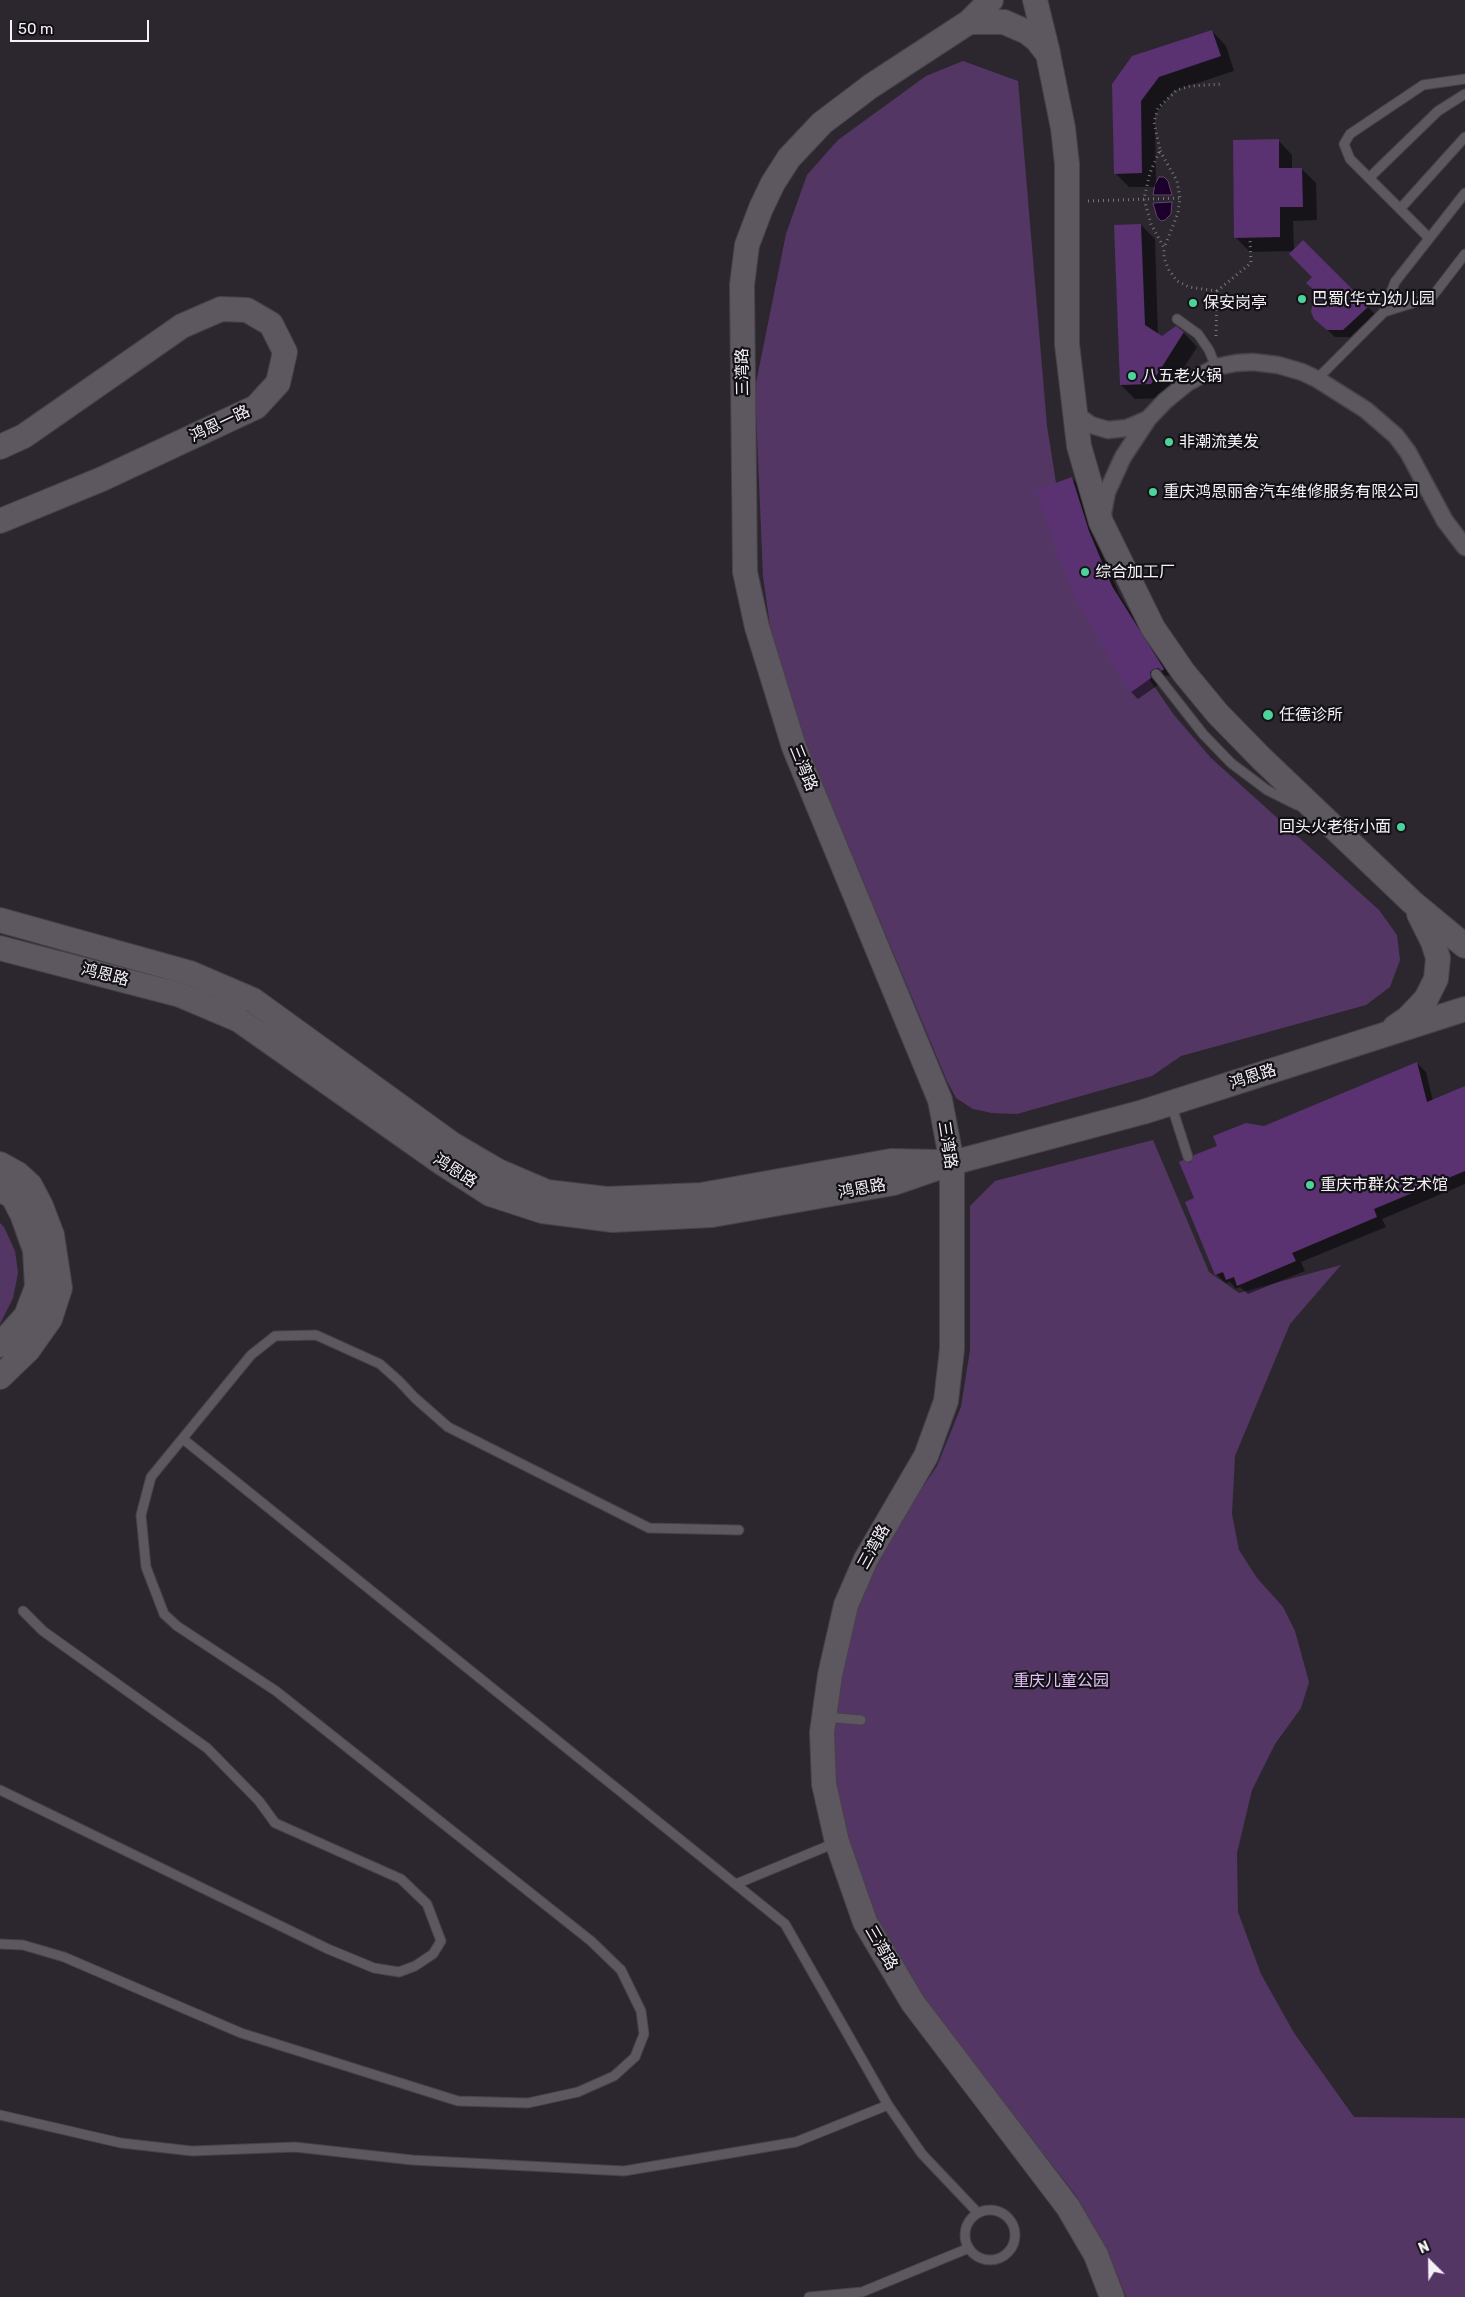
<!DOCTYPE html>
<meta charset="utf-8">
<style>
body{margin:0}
#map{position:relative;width:1465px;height:2297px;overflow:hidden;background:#2c272f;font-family:Rubik,sans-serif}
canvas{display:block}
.north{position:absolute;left:1405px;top:2237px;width:50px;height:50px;-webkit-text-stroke:4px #131115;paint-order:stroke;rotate:337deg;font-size:14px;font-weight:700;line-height:20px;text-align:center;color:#f5f1f7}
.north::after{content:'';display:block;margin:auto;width:18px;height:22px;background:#f5f1f7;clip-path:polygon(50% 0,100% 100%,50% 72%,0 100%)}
.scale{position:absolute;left:10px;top:20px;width:139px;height:22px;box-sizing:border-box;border:2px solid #f5f1f7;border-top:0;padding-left:6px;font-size:15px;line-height:18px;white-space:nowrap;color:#f5f1f7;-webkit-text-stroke:4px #131115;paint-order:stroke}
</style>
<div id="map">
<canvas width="1465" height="2297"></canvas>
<div class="north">N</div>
<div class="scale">50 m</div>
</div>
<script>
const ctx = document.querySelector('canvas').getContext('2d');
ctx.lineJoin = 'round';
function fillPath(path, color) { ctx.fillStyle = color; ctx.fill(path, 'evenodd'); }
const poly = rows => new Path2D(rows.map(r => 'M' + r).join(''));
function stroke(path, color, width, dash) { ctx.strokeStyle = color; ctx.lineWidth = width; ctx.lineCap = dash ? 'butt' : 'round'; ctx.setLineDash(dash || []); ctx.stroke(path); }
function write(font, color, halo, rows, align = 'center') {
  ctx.font = font + ' Rubik,"Noto Sans SC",sans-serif'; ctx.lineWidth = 4.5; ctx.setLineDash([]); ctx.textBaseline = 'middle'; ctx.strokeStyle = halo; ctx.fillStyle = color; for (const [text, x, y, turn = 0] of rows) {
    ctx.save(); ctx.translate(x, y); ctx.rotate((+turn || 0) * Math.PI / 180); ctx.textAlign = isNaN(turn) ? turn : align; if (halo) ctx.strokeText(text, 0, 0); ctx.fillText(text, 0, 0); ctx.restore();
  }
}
fillPath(poly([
 [963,61,1018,81,1047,426,1057,489,1136,660,1174,715,1211,758,1379,910,1397,935,1400,960,1390,987,1366,1005,1181,1056,1152,1076,1017,1114,992,1113,973,1109,956,1098,947,1081,791,709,771,633,763,576,755,388,786,234,807,175,838,140,926,76],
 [1153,1140,1209,1272,1239,1293,1341,1265,1290,1324,1235,1456,1232,1514,1239,1550,1257,1578,1283,1607,1295,1631,1309,1682,1301,1708,1275,1744,1252,1790,1237,1853,1238,1912,1261,1974,1294,2033,1354,2117,1465,2118,1465,2297,1126,2297,1107,2250,1077,2197,923,1999,873,1915,846,1838,832,1783,830,1734,852,1607,872,1562,937,1466,961,1407,970,1350,970,1206,995,1181],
 [0,1223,4,1227,15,1251,18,1273,13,1298,0,1324]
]), '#543665');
const water = poly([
 [1159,177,1164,177,1168,181,1172,195,1153,195,1155,184,1159,177],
 [1172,202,1171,214,1165,220,1161,221,1157,217,1153,203,1172,202]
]);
fillPath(water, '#1c002b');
stroke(water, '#5d4868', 1);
fillPath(poly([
 [1212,31,1226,46,1234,71,1173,91,1155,115,1156,187,1129,187,1115,173,1113,85],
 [1278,140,1292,155,1292,169,1302,169,1316,183,1317,220,1293,221,1294,251,1250,252,1236,238],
 [1141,225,1155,239,1158,335,1162,337,1183,332,1197,347,1165,398,1135,399,1121,385],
 [1303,242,1375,314,1350,337,1335,337,1321,324,1314,277],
 [1072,478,1079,485,1096,539,1119,594,1170,676,1160,675,1156,680,1158,685,1138,699,1131,692,1080,604],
 [1417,1063,1426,1072,1433,1101,1465,1088,1465,1184,1382,1219,1386,1227,1301,1262,1305,1271,1248,1294,1240,1287,1236,1289,1230,1282,1226,1283,1216,1274,1195,1199,1191,1164,1264,1128]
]), '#0007');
fillPath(poly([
 [1212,30,1221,56,1159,77,1141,101,1142,173,1114,174,1112,84,1132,56],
 [1279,139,1279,168,1302,168,1303,207,1280,207,1280,237,1234,238,1233,140],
 [1141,224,1145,325,1162,336,1176,326,1184,332,1151,384,1120,385,1114,225],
 [1303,240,1369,306,1343,330,1327,330,1314,319,1311,312,1315,291,1306,283,1312,277,1289,254],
 [1072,477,1089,531,1112,586,1164,669,1162,671,1158,668,1153,669,1150,672,1151,678,1130,693,1079,605,1058,557,1036,490],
 [1417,1062,1427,1102,1465,1086,1465,1171,1374,1209,1377,1217,1292,1253,1296,1261,1237,1286,1234,1277,1226,1280,1223,1272,1215,1275,1185,1202,1194,1198,1179,1162,1183,1160,1190,1163,1194,1155,1217,1146,1213,1136,1246,1123,1264,1126]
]), '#5a3171');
const lane = poly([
 [1369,178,1438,111,1465,94],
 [1400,209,1465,137],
 [1429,238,1350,159,1344,144,1350,134,1423,85,1465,79],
 [1384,312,1432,297,1465,254],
 [1177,319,1198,334,1209,350,1216,367],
 [1317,379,1384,312,1395,282,1465,193],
 [1156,674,1203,734,1231,763,1267,790,1297,805],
 [1171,1104,1188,1157],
 [183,1439,785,1924,888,2105,922,2154,978,2213],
 [824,1717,861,1720],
 [0,1790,328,1949,374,1968,399,1972,415,1966,433,1954,441,1941,427,1904,401,1879,275,1823,259,1801,207,1748,43,1631,23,1611],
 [736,1884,835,1843],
 [0,1944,23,1945,64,1957,241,2033,458,2101,528,2103,578,2092,614,2076,635,2057,644,2034,641,2011,621,1970,591,1941,276,1691,177,1626,164,1614,146,1567,141,1515,151,1477,251,1355,275,1336,316,1335,380,1364,399,1381,415,1398,448,1427,649,1528,739,1530],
 [0,2115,121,2143,192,2151,295,2147,412,2160,624,2171,796,2142,888,2105],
 '965 2235a25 25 0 1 1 50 0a25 25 0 1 1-50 0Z',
 [809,2297,862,2292,969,2248]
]);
const street = poly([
 [1074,413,1091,425,1108,430,1127,428,1148,419],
 [1102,518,1107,492,1123,457,1148,419,1165,401,1187,383,1216,367,1236,363,1253,362,1278,365,1302,372,1317,379,1366,410,1396,436,1408,452,1445,521,1465,547]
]);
const secondary = poly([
 [991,0,969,22,871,86,822,123,789,158,773,183,761,208,747,245,742,285,745,572,757,627,794,747,940,1100,952,1163,952,1349,946,1401,926,1456,866,1559,846,1605,830,1675,822,1732,824,1784,837,1842,865,1922,913,2003,1068,2207,1096,2255,1112,2297],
 [1035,0,1048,53],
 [969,22,1004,22,1027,32,1037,40,1048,54,1063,128,1067,164,1067,344,1079,446,1101,522,1153,628,1184,673,1218,714,1261,758,1412,902,1465,946],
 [0,447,24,436,182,326,221,309,247,310,271,324,285,352,278,383,256,407,102,479,0,521],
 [0,920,190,973,253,1000,452,1144,498,1171,547,1192,607,1199,701,1195,891,1161,938,1162],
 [0,948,180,995,239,1020,442,1163,490,1194,542,1211,613,1220,712,1215,894,1183,952,1163,1143,1112,1465,1009],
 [1395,1027,1408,1018,1426,999,1436,979,1438,958,1433,942,1419,914],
 [0,1164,18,1174,30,1185,41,1206,52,1235,60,1288,50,1319,28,1350,0,1377],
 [0,1189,13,1197,22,1214,35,1250,37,1287,26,1316,0,1345]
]);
stroke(lane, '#464248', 11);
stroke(street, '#464248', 19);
stroke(secondary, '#464248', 26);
stroke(poly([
 [1160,151,1177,181,1180,198,1178,213,1164,248],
 [1088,201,1180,198],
 [1217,291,1189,287,1177,281,1169,270,1164,258,1164,248,1151,224,1144,199,1150,173,1160,150,1154,122,1158,108,1177,90,1190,86,1223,84],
 [1216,336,1217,291,1251,263,1250,238]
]), '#79757c', 3, [1, 4]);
stroke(lane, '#5d5760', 9);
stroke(street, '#5d5760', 16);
stroke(secondary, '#5d5760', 24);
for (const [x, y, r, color] of [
 [1302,299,5,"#4cd39b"],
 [1193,303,5,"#4cd39b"],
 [1132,376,5,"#4cd39b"],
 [1169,442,5,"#4cd39b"],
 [1153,492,5,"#4cd39b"],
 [1085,572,5,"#4cd39b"],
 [1268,715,6,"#4cd39b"],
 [1401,827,5,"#4cd39b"],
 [1310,1185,5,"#4cd39b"]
]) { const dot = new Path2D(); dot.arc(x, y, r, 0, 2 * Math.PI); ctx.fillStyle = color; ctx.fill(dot); stroke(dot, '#131115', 2); }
write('16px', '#f5f1f7', '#131115', [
 ["巴蜀(华立)幼儿园",1312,299],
 ["保安岗亭",1203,303],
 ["八五老火锅",1142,376],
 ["非潮流美发",1179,442],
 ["重庆鸿恩丽舍汽车维修服务有限公司",1163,492],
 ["综合加工厂",1095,572],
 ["任德诊所",1279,715],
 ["回头火老街小面",1391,827,"right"],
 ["重庆市群众艺术馆",1320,1185]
], 'left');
write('16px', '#f5f1f7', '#131115', [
 ["三湾路",743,372,-91],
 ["鸿恩一路",220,424,-25],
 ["三湾路",803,768,68],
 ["鸿恩路",105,975,14],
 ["鸿恩路",1253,1077,-18],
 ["三湾路",947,1145,81],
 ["鸿恩路",455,1171,33],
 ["鸿恩路",862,1189,-10],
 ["三湾路",874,1547,-61],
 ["三湾路",881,1948,60]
]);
write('16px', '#e2c0f8', '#131115', [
 ["重庆儿童公园",1061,1681]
]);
</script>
